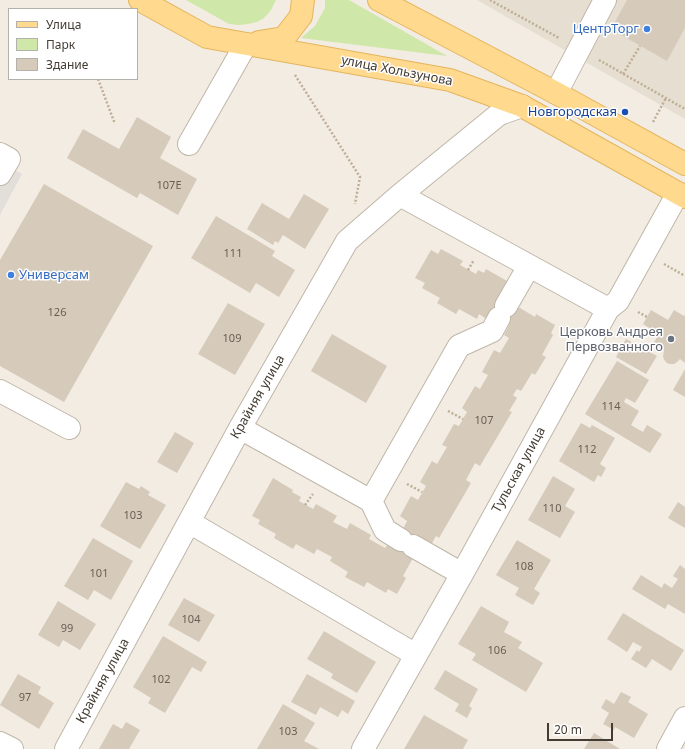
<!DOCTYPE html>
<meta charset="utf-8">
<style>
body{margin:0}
#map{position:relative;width:685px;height:749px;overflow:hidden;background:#f2ece2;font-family:"Noto Sans",sans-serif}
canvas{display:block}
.legend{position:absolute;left:8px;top:8px;width:130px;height:72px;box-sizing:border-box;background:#fff;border:1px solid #b4b1ad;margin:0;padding:5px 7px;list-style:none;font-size:12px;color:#433c33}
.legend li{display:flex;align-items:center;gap:8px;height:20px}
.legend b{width:20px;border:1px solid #b4b1ad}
.scale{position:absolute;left:547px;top:723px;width:66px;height:18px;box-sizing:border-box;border:2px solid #433c33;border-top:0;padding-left:5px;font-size:12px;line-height:14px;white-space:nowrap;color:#433c33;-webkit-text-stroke:3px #fff;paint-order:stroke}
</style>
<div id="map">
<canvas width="685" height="749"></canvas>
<ul class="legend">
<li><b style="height:5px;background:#ffd98e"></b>Улица</li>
<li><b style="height:11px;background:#cfe7a9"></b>Парк</li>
<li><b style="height:11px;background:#d6cabb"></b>Здание</li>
</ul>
<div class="scale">20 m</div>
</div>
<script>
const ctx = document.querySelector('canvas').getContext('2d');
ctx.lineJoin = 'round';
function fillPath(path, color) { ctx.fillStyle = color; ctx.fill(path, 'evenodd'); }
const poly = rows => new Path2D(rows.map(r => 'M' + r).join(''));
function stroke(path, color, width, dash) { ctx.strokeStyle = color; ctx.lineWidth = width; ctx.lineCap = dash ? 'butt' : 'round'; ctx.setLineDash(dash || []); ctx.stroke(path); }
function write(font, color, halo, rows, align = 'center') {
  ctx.font = font + ' "Noto Sans",sans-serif'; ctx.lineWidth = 3; ctx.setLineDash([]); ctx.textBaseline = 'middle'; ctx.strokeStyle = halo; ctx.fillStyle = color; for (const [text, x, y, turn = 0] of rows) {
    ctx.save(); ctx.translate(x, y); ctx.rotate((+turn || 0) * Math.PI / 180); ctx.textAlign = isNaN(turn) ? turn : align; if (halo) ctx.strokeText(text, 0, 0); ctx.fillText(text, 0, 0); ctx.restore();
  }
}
fillPath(poly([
 [477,0,685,0,685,119]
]), '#e6ded0');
fillPath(poly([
 [186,0,276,0,271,10,264,18,257,22,248,24,239,25,229,24],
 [325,0,349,0,447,56,301,38,315,26,325,8]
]), '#cfe7a9');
fillPath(poly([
 [0,162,22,174,0,215]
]), '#e2dfdb');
fillPath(poly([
 [627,0,685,0,685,28,667,61,611,29],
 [137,117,171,137,160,158,197,179,178,215,140,193,137,198,67,158,83,129,119,149],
 [44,184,153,246,64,402,0,366,0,260],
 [304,194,329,209,305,249,283,235,278,243,275,241,273,245,247,229,262,203,289,219],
 [216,216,275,251,272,256,295,270,279,297,256,283,250,293,191,258],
 [441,249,463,261,460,265,476,274,478,270,484,273,486,269,507,281,496,300,512,309,515,305,535,317,536,314,555,325,551,333,553,335,542,355,546,357,535,375,532,373,521,391,517,389,513,395,517,398,509,411,512,412,480,466,475,463,466,480,471,483,439,538,436,536,431,545,413,558,403,576,406,578,397,594,388,589,386,593,367,582,364,587,345,577,348,572,330,561,332,557,317,549,314,554,296,544,293,549,274,538,276,534,258,524,260,520,252,516,273,478,293,490,292,492,301,497,299,501,313,509,316,504,337,516,333,522,347,529,350,523,371,535,369,539,385,548,388,544,403,529,407,521,400,516,411,496,418,500,426,486,420,482,432,461,437,464,447,447,442,445,454,424,459,426,467,412,462,408,475,386,480,389,488,375,482,372,494,350,500,353,509,338,504,335,509,325,491,314,488,320,479,314,477,319,459,309,456,314,437,303,440,298,422,288,425,283,415,278,431,250,438,254],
 [228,303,265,324,235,375,198,354],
 [651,310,668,320,674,310,684,316,685,315,685,363,680,359,677,362,674,364,670,364,667,363,665,361,663,357,664,350,653,344,659,334,643,324],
 [332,334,387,366,366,403,311,371],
 [626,339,657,356,646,374,616,357],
 [617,361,649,380,635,403,626,398,624,402,639,411,631,425,643,432,647,425,662,434,650,453,585,414],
 [685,369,685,397,673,390],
 [581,423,590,428,592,425,615,438,600,464,606,468,601,477,598,475,594,482,559,461],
 [175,432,194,443,177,473,157,462],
 [553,476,575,489,565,506,575,512,560,538,528,520],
 [126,482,139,489,141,486,150,492,148,495,166,505,140,549,100,526],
 [678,502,685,507,685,528,668,518],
 [93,538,133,561,111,600,94,590,88,600,64,586],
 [517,540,551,560,534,589,540,593,533,605,515,595,519,588,496,575],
 [680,565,685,569,685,614,668,604,665,609,632,589,641,575,662,588,664,583,672,588,678,579,673,576],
 [184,598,215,615,199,642,168,625],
 [58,601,96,624,80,650,63,640,59,647,38,635],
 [481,606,509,622,504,632,522,642,518,648,543,663,526,692,472,660,476,654,458,644],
 [623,613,684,650,671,671,652,659,646,668,631,659,637,650,639,652,642,647,633,642,627,652,607,639],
 [324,631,376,662,357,693,331,678,333,674,307,659],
 [163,636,207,662,201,672,192,667,165,713,148,703,151,698,133,687],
 [445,670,478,689,469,706,472,708,467,718,455,711,459,704,434,689],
 [18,674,41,687,38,693,54,703,39,729,0,705],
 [307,674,355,701,348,714,342,710,338,717,320,707,316,715,291,702],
 [621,692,631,697,628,702,648,714,634,738,615,727,614,730,603,724,609,713,601,708,606,699,614,704],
 [283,704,315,723,304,741,319,749,257,749],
 [424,715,468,740,463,749,404,749],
 [126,722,140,730,129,749,99,749,113,724,122,729],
 [594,733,620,749,584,749]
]), '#d6cabb');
const minor = poly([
 [556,93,605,0],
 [189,144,246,44],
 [0,154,9,159,0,174],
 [400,195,608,309],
 [506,306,529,266],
 [0,391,69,428],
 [240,428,371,501,459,346,492,331,499,318],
 [371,501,385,530,401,540],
 [189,522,416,655],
 [413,546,462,574],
 [0,743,12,749],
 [66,749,240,428,347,241,400,195,498,115,502,113,522,106],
 [363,749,462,574,608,309,618,301,678,193],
 [668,749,685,718]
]);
const major = poly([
 [140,0,207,37,450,80,522,106,685,197],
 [379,0,556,93,685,164],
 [259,42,284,38,301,16,303,0]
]);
stroke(minor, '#c0b6a8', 24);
stroke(major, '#e5b55d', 24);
stroke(poly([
 [490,0,559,38],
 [599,60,685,109],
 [623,74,640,46],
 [295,75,360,177,355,204],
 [98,79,115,124],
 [653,122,666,98],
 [664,264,685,276],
 [468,270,474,260],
 [638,312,647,317],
 [448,411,463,419],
 [407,484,422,492],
 [305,505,313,494]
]), '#bfae96', 2.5, [2, 2]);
stroke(minor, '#fff', 22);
stroke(major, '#ffd98e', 22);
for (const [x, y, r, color] of [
 [647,29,4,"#3f7fe0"],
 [625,112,4,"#1a4fb4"],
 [11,275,4,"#3f7fe0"],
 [671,339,4,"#6b7280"]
]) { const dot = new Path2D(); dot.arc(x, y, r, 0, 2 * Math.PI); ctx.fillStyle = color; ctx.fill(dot); stroke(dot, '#fff', 1.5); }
write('11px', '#686055', null, [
 ["107Е",169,186],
 ["111",233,254],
 ["126",57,313],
 ["109",232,339],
 ["114",611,407],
 ["107",484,421],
 ["112",587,450],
 ["110",552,509],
 ["103",133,516],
 ["108",524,567],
 ["101",99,574],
 ["104",191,620],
 ["99",67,629],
 ["106",497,651],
 ["102",161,680],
 ["97",25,698],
 ["103",288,732]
]);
write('13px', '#366cbe', '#fff', [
 ["ЦентрТорг",639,29],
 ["Универсам",19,275,"left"]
], 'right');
write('13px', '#433c33', '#fff', [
 ["улица Хользунова",397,71,11],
 ["Крайняя улица",258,397,-60],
 ["Тульская улица",519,470,-61],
 ["Крайняя улица",103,681,-61]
]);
write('13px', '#164399', '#fff', [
 ["Новгородская",617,112]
], 'right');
write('13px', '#5b616d', '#fff', [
 ["Церковь Андрея",663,332],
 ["Первозванного",663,347]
], 'right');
</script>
